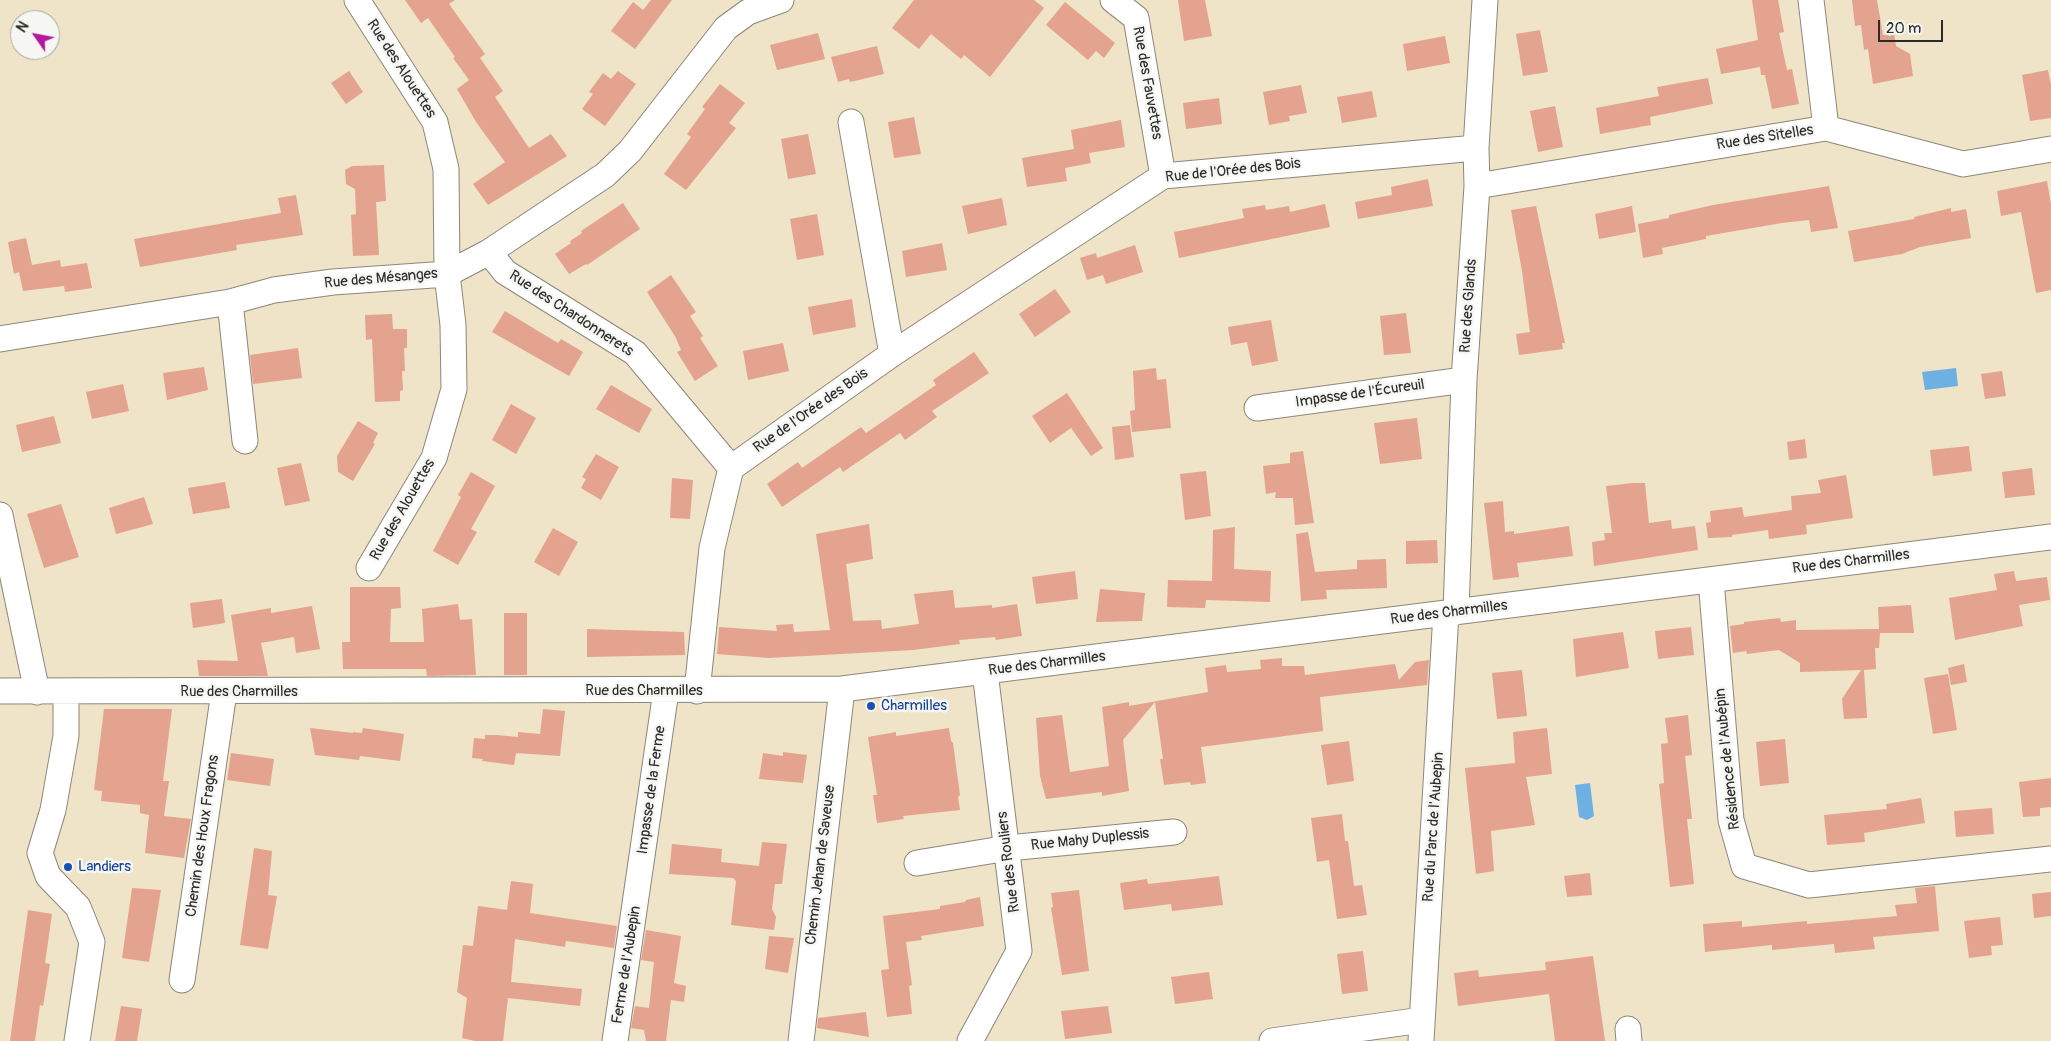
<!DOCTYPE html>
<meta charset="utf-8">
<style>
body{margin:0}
#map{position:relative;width:2051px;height:1041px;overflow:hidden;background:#efe3c8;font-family:Pangolin,sans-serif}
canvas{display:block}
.north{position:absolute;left:10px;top:10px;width:50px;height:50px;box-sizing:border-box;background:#f6f6f2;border:1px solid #a5a5a2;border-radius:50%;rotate:303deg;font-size:14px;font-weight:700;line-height:20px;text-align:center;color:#2b2b2b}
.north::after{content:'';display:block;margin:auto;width:18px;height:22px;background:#b5179e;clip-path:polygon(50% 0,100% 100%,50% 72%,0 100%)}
.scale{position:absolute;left:1878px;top:20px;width:65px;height:22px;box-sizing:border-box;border:2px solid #2b2b2b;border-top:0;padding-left:6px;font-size:15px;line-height:18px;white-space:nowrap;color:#2b2b2b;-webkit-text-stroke:4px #f6f6f2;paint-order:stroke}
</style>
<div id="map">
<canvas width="2051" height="1041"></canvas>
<div class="north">N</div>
<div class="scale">20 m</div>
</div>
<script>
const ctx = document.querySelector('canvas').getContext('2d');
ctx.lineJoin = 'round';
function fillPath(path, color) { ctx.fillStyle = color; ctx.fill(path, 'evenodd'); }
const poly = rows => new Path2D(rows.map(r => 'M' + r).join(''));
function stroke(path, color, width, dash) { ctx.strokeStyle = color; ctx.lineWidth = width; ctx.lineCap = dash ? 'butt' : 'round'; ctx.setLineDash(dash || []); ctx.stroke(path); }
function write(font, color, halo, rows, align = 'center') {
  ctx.font = font + ' Pangolin,sans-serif'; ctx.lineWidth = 5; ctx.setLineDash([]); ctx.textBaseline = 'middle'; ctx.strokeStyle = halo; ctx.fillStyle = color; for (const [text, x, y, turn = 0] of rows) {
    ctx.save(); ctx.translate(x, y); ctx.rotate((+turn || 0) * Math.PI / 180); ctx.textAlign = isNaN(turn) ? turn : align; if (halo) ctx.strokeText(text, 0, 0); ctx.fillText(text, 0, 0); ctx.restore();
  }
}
fillPath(poly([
 [1956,368,1958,386,1925,390,1922,372],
 [1590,783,1594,816,1587,820,1579,817,1575,785]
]), '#6db1e3');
fillPath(poly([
 [405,0,455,0,449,4,485,54,480,58,503,91,495,97,529,148,551,134,567,156,488,205,473,184,505,162,476,122,457,89,469,80,453,58,455,57,428,18,421,23],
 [651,0,672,0,635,49,611,31,633,2,643,10],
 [914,0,1034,0,1044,8,990,77,964,55,961,59,931,34,919,49,892,28],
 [1178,0,1205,0,1212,36,1184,41],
 [1752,0,1778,0,1784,32,1779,33,1787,70,1792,69,1799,104,1772,109,1765,75,1761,75,1760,67,1721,74,1716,49,1758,40],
 [1852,0,1877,0,1883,35,1894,33,1896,46,1910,54,1913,76,1873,84,1868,49,1864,50,1861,25,1855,26],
 [1065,2,1115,43,1104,58,1096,51,1088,60,1046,25],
 [1540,30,1548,72,1523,76,1516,34],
 [818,33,825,59,777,70,770,45],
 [1445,36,1450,63,1407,71,1403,44],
 [877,46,884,74,850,82,849,79,838,82,831,57],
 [2048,70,2051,85,2051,118,2030,121,2022,75],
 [349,71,363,92,346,104,331,83],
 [618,71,636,84,605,126,582,109,593,94,589,92,603,73,611,79],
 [1708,78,1713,104,1650,117,1651,125,1600,134,1596,108,1659,96,1657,87],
 [720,84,745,103,729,123,736,128,686,190,664,174,691,137,687,134,705,109,702,107],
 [1301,85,1307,113,1289,116,1290,121,1269,125,1263,92],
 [1372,91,1377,117,1342,123,1337,97],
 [1219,98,1222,124,1186,129,1183,103],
 [1555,106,1563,147,1538,152,1530,111],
 [914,117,921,154,894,158,888,122],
 [1121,120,1125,147,1089,153,1091,163,1065,168,1067,181,1027,187,1022,158,1074,149,1071,130],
 [808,134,816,174,788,179,781,139],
 [384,165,386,201,376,202,379,255,353,256,351,215,356,214,355,189,346,184,345,170,352,166],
 [1428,179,1433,206,1358,219,1355,202,1392,195,1391,187],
 [2047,181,2051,204,2051,290,2036,293,2021,212,2001,216,1997,191],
 [1829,186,1838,228,1811,232,1809,220,1782,223,1706,236,1706,239,1662,248,1663,254,1643,258,1638,224,1669,218,1669,215,1713,205],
 [296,195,303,235,236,245,237,250,140,267,134,239,281,213,278,198],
 [1002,198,1007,225,968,234,962,206],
 [623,203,640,229,587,265,586,264,569,274,555,254,571,243,570,241,582,233,581,231],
 [1325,204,1330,227,1179,258,1174,232,1244,218,1242,209,1265,205,1266,210,1289,206,1290,212],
 [1536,206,1565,343,1562,343,1563,349,1519,355,1516,334,1530,332,1522,271,1511,210],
 [1632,206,1636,232,1599,239,1595,214],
 [1951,208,1951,212,1966,209,1971,238,1920,247,1902,254,1854,262,1848,231,1914,219,1914,217],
 [817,214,824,255,797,260,790,219],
 [26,238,32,265,60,260,61,267,87,263,92,288,65,292,64,286,23,291,19,272,14,274,8,242],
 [942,243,947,270,906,277,902,251],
 [1135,245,1143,272,1106,284,1103,275,1087,280,1080,258,1096,253,1097,258],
 [671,275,696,312,690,316,703,336,700,338,718,366,695,381,677,352,681,350,676,338,647,292],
 [1055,289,1071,312,1035,337,1019,314],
 [852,299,856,327,813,335,808,307],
 [505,311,558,343,561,339,583,352,569,376,492,332],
 [1406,313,1411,353,1384,355,1380,316],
 [392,314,393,329,407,329,407,348,404,348,405,371,402,371,403,390,400,391,400,401,375,402,372,339,366,340,365,315],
 [1271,320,1278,361,1252,366,1247,342,1231,345,1228,327],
 [783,343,789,371,748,380,743,351],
 [298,348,302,378,253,384,250,355],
 [974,352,989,373,932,411,937,417,905,440,900,433,843,472,840,467,782,507,767,484,798,462,802,468,861,427,866,433,936,385,933,380],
 [204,367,208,390,167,400,163,373],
 [1156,368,1157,380,1166,379,1171,428,1132,432,1130,411,1135,410,1133,371],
 [2002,371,2006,396,1985,399,1981,374],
 [123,384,129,411,92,419,86,392],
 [611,385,652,409,639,433,596,409],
 [1067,393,1103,448,1091,456,1071,428,1050,443,1032,416],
 [511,404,536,418,516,454,492,440],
 [54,416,61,443,22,452,16,425],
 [1417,418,1422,459,1380,464,1374,423],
 [358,421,378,433,373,443,375,444,353,481,338,472,337,456],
 [1130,425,1134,457,1115,460,1112,427],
 [1805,439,1807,458,1789,460,1787,442],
 [1969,446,1972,471,1933,476,1930,450],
 [1303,451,1314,523,1295,525,1293,498,1275,498,1276,492,1266,494,1263,466,1290,463,1290,453],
 [596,454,619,467,601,500,581,488,586,479,582,477],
 [301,463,310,501,285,506,277,468],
 [2032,468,2035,495,2005,498,2002,472],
 [1206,471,1211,516,1185,520,1180,474],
 [471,472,495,486,471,529,477,532,458,565,433,551,461,497,458,495],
 [1846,475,1853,518,1806,525,1807,534,1769,539,1768,530,1732,535,1732,537,1708,538,1706,523,1711,522,1710,511,1742,507,1744,517,1792,510,1791,496,1821,493,1818,480],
 [672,478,693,480,690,519,670,518],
 [225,482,230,508,193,514,188,488],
 [1633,483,1645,483,1649,523,1671,520,1672,529,1695,526,1698,550,1594,566,1592,542,1605,540,1604,533,1612,533,1606,486],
 [144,497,153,524,116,534,109,508],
 [1503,501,1505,532,1514,531,1514,534,1569,526,1573,556,1517,563,1519,577,1493,580,1484,503],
 [61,504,79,557,44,568,27,514],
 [869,524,873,559,846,564,853,621,881,620,882,629,919,624,914,594,953,590,955,608,992,605,992,608,1017,604,1022,636,996,640,995,637,959,640,960,644,913,650,769,658,717,654,719,627,777,631,776,625,793,624,794,632,830,630,816,534],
 [1235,527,1234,569,1271,571,1270,602,1206,600,1205,608,1167,607,1168,580,1212,581,1213,530],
 [553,528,578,542,559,576,534,562],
 [1308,532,1315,572,1357,569,1357,560,1386,559,1387,588,1326,590,1327,599,1301,601,1296,534],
 [1437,540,1438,563,1406,564,1406,541],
 [1075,571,1078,599,1036,604,1032,577],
 [2014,571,2016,581,2047,577,2050,600,2019,605,2023,626,1955,640,1949,598,1997,590,1994,574],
 [350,587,400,587,401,608,391,609,390,642,424,642,422,609,458,604,460,620,472,619,476,675,427,676,426,669,343,669,342,642,350,642],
 [1100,589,1145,593,1142,621,1096,622],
 [222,599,225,623,193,628,190,603],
 [1911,605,1914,633,1880,633,1879,648,1875,648,1876,669,1864,670,1867,718,1844,719,1842,699,1861,670,1800,672,1800,663,1779,650,1747,654,1746,651,1733,653,1730,626,1744,624,1744,622,1780,618,1781,622,1796,620,1796,630,1879,629,1878,607],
 [312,606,320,649,296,653,294,637,261,643,268,676,199,676,197,660,238,661,231,615,271,608,271,613],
 [504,613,527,613,527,675,504,675],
 [1691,627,1694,655,1658,659,1655,631],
 [587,629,684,632,685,655,587,657],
 [1623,632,1629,668,1576,677,1573,639],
 [1282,658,1282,666,1304,666,1305,675,1395,664,1399,680,1415,662,1429,660,1427,685,1320,697,1323,731,1201,747,1206,783,1191,785,1190,782,1164,785,1160,759,1163,759,1155,702,1123,740,1129,791,1102,796,1102,792,1046,799,1040,776,1036,718,1062,715,1070,772,1109,766,1102,707,1129,702,1129,706,1208,692,1205,668,1226,665,1227,672,1261,669,1260,660],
 [1964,664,1967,682,1951,685,1948,668],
 [1522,670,1527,716,1497,719,1492,673],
 [1948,674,1957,730,1933,734,1924,678],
 [104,709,172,709,163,781,169,781,164,816,191,819,184,858,145,853,149,815,140,813,140,805,101,801,102,791,94,790],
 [543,709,565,711,560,756,516,753,517,747,514,765,482,761,483,759,472,758,474,738,485,739,485,735,497,735,518,737,518,732,540,734],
 [1688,715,1692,755,1685,756,1692,819,1687,819,1694,884,1670,887,1659,784,1664,783,1661,744,1668,743,1665,718],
 [310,728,353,733,353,732,362,733,363,728,404,734,400,761,360,756,359,760,315,755],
 [949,728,951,741,953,743,960,795,958,797,960,810,903,816,904,819,877,823,873,795,877,795,868,737,896,732,896,736],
 [1547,728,1552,774,1526,777,1535,825,1491,831,1494,871,1476,874,1465,768,1515,763,1513,732],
 [1785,739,1789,783,1760,786,1756,742],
 [1349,741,1354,781,1327,785,1321,745],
 [783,752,807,755,803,783,759,779,763,753,783,756],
 [231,753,274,759,270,786,227,780],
 [2051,778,2051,807,2040,808,2040,816,2023,817,2019,782],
 [1921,798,1925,823,1864,833,1865,842,1827,845,1824,815,1887,809,1886,804],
 [1992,808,1994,834,1956,837,1954,811],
 [1342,814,1345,841,1348,841,1354,886,1362,885,1367,915,1337,919,1329,860,1317,862,1311,818],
 [762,842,787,844,782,884,775,884,772,909,776,917,774,930,731,925,736,881,733,878,669,874,672,844,722,849,721,862,759,866],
 [254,848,272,851,268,895,277,896,268,949,240,945],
 [1590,873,1592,895,1567,897,1564,876],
 [1219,876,1223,905,1172,911,1171,904,1124,910,1120,883,1147,879,1148,884],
 [511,881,533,884,530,913,617,926,614,948,566,941,565,947,515,939,511,982,582,989,580,1006,508,998,503,1041,475,1041,462,1038,467,998,457,992,463,945,473,946,478,906,507,910],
 [1935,886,1939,931,1873,937,1875,949,1835,953,1834,944,1772,950,1772,945,1705,952,1703,924,1742,921,1742,927,1807,921,1807,924,1897,916,1895,905,1917,903,1915,888],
 [132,888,161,890,149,962,122,958],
 [1079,890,1089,971,1062,975,1051,908,1053,907,1051,893],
 [2051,892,2051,916,2034,918,2032,894],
 [980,897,984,926,921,936,922,940,906,942,912,985,909,986,912,1014,887,1017,881,970,889,969,883,916,940,909,940,906,965,902,966,900],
 [28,910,52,914,45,963,50,964,43,1006,40,1005,35,1041,10,1041],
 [2000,917,2003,945,1991,946,1992,955,1969,958,1964,921],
 [646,930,681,936,674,983,686,986,684,1002,671,1000,666,1041,646,1041,644,1030,631,1028,635,1006,649,1008,654,962,641,960],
 [769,936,794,938,788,973,765,969],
 [1363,951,1368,991,1342,994,1337,954],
 [1593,956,1605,1041,1555,1041,1549,994,1458,1006,1454,973,1478,970,1479,977,1546,970,1545,962],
 [1209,972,1213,999,1175,1004,1171,977],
 [121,1006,142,1009,137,1041,115,1041],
 [1108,1006,1112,1033,1065,1039,1061,1011],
 [866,1012,869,1037,817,1028,818,1018]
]), '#e3a38f');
const minor = poly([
 [357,0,435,122,446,169,447,274,453,325,454,389,434,458,369,568],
 [1113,0,1136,18,1163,176],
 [1811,0,1826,128],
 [851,122,892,354],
 [1477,186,1826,128,1963,164,2051,149],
 [489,252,505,272,635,353,731,468],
 [230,302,245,441],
 [0,339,230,302,274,290,333,282,447,274,489,252,605,175,630,151,726,28,748,12,781,0],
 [1257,408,1464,380],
 [731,468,892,354,1163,176,1476,148],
 [0,515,37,692],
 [1711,580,1731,820,1744,866,1809,885,2051,859],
 [1456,612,1464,380,1477,186,1476,148,1485,0],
 [0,691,842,689,2051,537],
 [697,691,712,548,731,468],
 [66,692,66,736,53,810,40,853,48,876,78,907,92,942,77,1041],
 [917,863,1008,848,1174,832],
 [182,980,224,692],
 [1628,1029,1629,1041],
 [615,1041,666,691],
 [801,1041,842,689],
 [970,1041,1019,951,985,672],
 [1272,1041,1422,1020],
 [1421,1041,1446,613]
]);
stroke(minor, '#8d877a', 27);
stroke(minor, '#fff', 25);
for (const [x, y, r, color] of [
 [871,706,5,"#1a4fb4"],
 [68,867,5,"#1a4fb4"]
]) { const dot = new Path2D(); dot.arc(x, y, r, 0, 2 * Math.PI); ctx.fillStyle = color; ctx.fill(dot); stroke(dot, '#f6f6f2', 2); }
write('15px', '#2b2b2b', '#f6f6f2', [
 ["Rue des Alouettes",401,69,57],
 ["Rue des Fauvettes",1147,83,80],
 ["Rue des Sitelles",1765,138,-9],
 ["Rue de l'Orée des Bois",1233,171,-6],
 ["Rue des Mésanges",381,279,-5],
 ["Rue des Glands",1469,306,-86],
 ["Rue des Chardonnerets",571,314,33],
 ["Impasse de l'Écureuil",1360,394,-8],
 ["Rue de l'Orée des Bois",811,411,-35],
 ["Rue des Alouettes",403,510,-60],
 ["Rue des Charmilles",1851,562,-7],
 ["Rue des Charmilles",1449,613,-7],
 ["Rue des Charmilles",1047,664,-7],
 ["Rue des Charmilles",644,691],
 ["Rue des Charmilles",239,692],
 ["Résidence de l'Aubépin",1728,759,-96],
 ["Impasse de la Ferme",652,790,-82],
 ["Rue du Parc de l'Aubepin",1434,827,-86],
 ["Chemin des Houx Fragons",203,836,-82],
 ["Rue Mahy Duplessis",1090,840,-6],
 ["Rue des Rouliers",1009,862,-97],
 ["Chemin Jehan de Saveuse",821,865,-83],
 ["Ferme de l'Aubepin",627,965,-81]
]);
write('15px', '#164399', '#f6f6f2', [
 ["Charmilles",881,706],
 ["Landiers",78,867]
], 'left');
</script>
